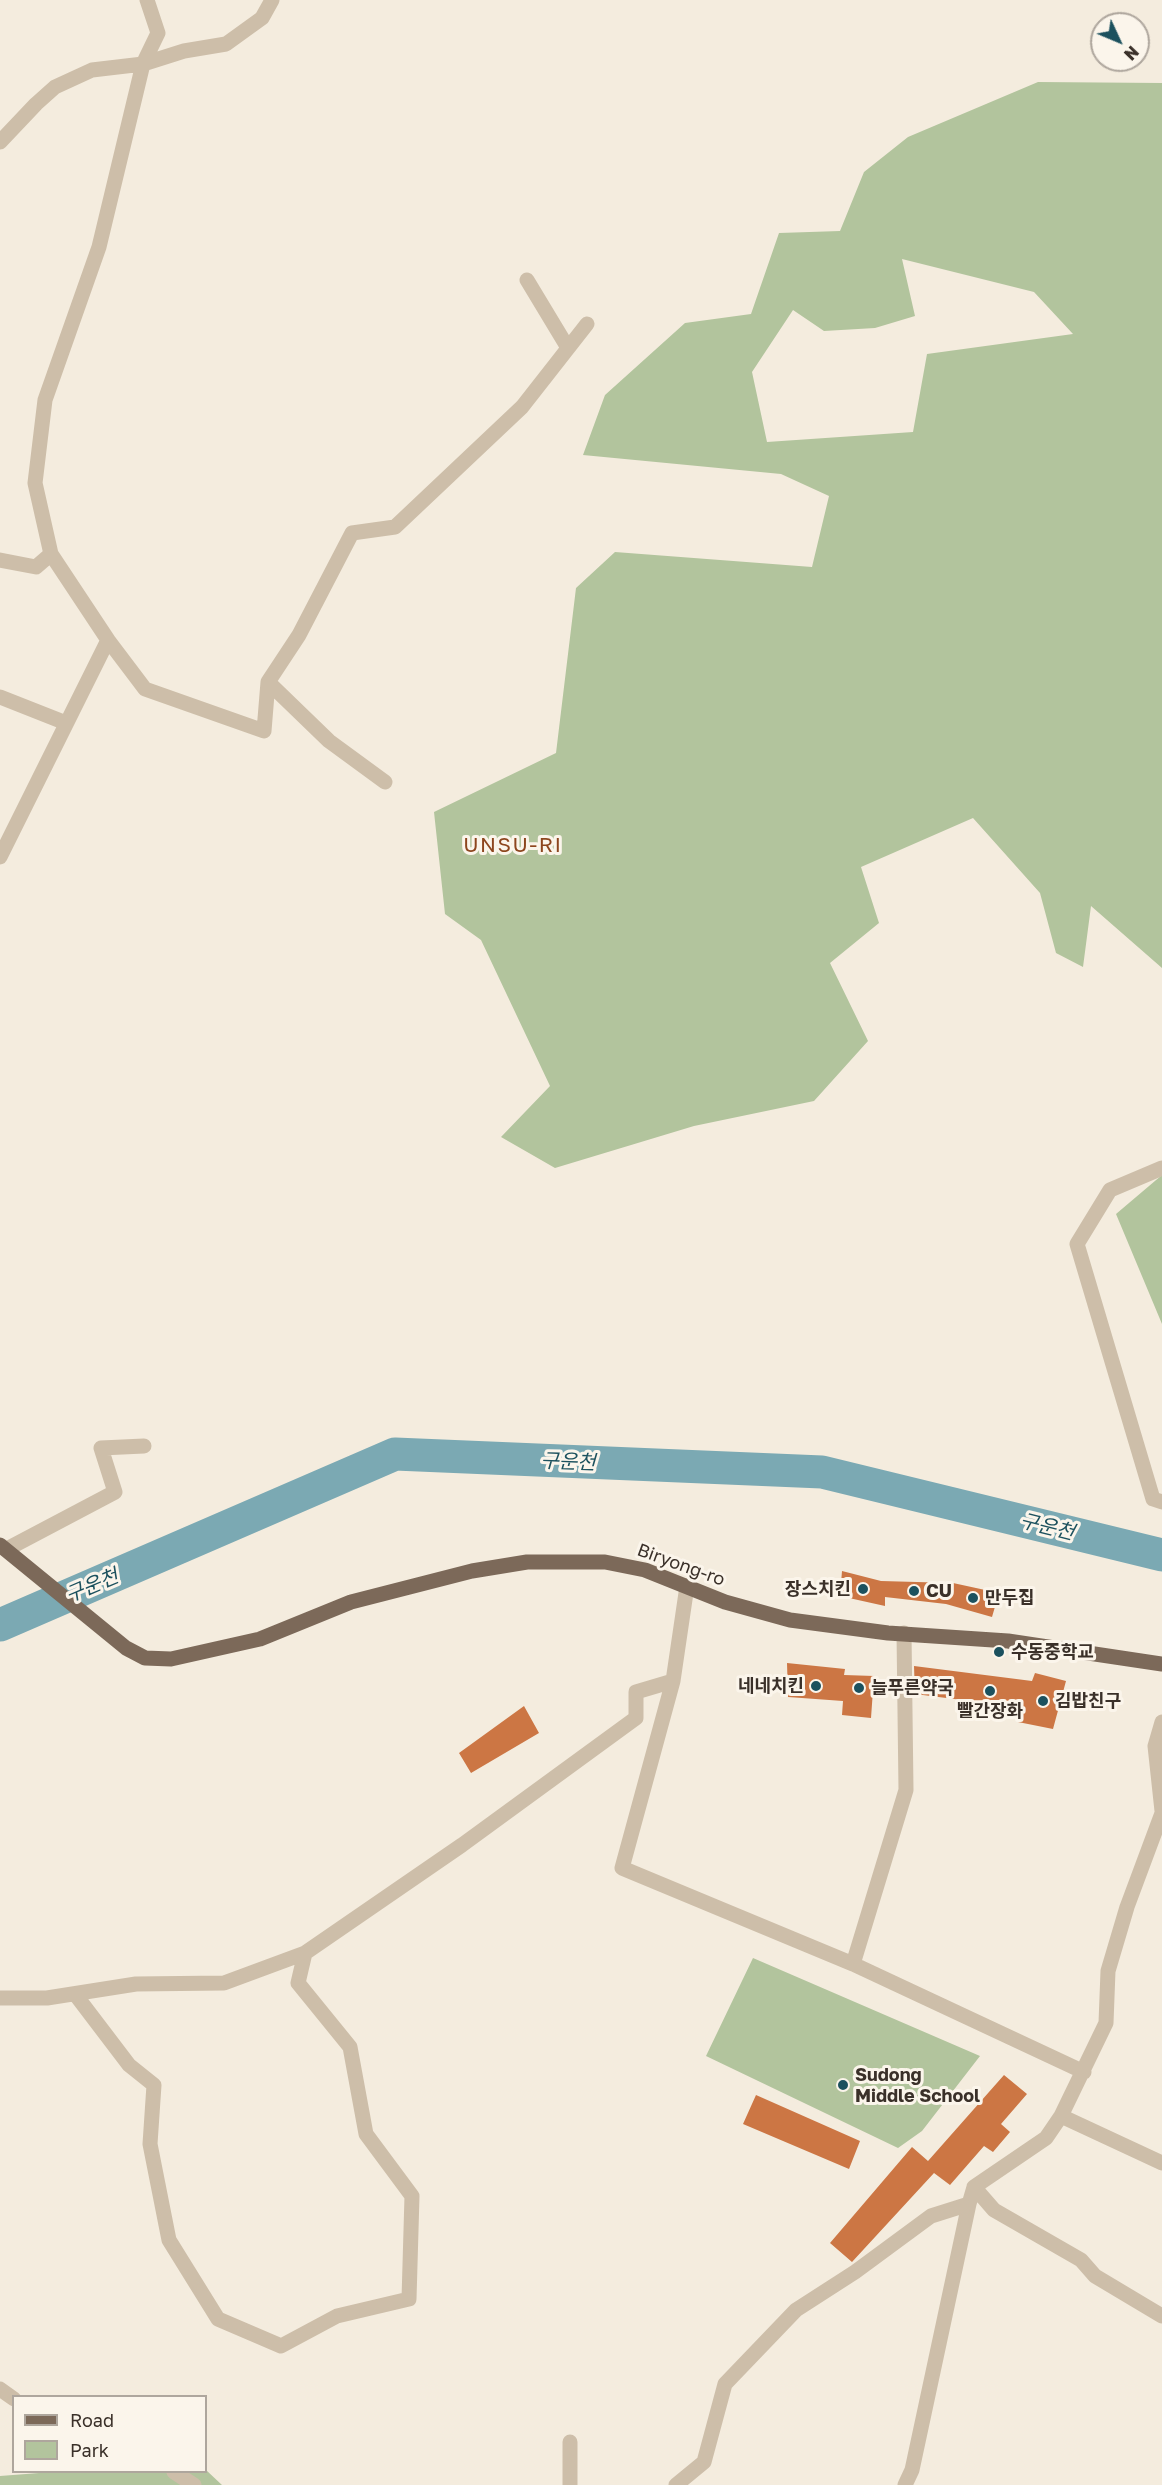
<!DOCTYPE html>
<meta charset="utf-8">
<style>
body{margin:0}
#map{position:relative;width:1162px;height:2485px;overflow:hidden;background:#f4ecde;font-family:"Golos Text",sans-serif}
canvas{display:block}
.legend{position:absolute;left:12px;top:2395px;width:195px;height:78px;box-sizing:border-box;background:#fbf5eb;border:2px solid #aea69d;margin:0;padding:8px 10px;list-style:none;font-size:18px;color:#3a3029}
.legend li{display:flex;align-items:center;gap:12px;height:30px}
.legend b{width:30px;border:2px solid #aea69d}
.north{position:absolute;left:1090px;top:12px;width:60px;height:60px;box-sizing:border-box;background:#fbf5eb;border:2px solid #aea69d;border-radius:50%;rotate:134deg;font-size:16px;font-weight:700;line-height:24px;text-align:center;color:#3a3029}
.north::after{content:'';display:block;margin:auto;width:21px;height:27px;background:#1c515e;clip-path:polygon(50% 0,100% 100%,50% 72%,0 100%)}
</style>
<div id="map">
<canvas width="1162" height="2485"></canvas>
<ul class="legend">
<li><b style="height:8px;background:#7c6959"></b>Road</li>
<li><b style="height:16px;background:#b2c49d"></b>Park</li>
</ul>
<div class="north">N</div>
</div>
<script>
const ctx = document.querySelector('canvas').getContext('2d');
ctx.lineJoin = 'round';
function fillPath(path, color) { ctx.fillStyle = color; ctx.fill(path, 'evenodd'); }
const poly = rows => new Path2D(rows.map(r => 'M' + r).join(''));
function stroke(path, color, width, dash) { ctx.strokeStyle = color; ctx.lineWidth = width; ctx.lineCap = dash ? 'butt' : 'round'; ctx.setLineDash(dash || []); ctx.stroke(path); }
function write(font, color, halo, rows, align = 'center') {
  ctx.font = font + ' "Golos Text","Noto Sans KR",sans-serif'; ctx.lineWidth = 6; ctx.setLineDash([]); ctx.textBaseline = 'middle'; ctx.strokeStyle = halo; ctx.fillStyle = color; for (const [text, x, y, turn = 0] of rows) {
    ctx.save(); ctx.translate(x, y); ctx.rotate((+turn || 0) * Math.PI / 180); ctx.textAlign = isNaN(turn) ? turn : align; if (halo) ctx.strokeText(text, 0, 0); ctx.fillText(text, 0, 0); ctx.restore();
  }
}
fillPath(poly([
 [1038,82,1162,83,1162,968,1091,906,1083,967,1056,953,1040,893,973,818,861,867,879,923,830,963,868,1041,814,1101,694,1126,555,1168,501,1137,550,1086,481,940,445,914,434,812,556,753,576,588,615,552,812,567,829,496,781,474,583,455,605,395,685,323,751,314,779,233,840,231,864,172,908,137],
 [902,259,1034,292,1073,334,927,354,913,432,767,442,752,372,793,310,824,331,875,328,915,316],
 [1162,1175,1162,1324,1116,1214],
 [753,1958,980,2056,922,2131,898,2148,706,2056],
 [206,2470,222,2485,0,2485,0,2476,52,2472]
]), '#b2c49d');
stroke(poly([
 [0,1625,395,1454,822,1472,1162,1555]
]), '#7ba9b3', 33);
fillPath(poly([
 [842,1571,881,1581,953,1583,999,1593,992,1617,946,1604,885,1597,885,1606,840,1596],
 [787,1663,845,1669,844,1675,874,1676,871,1718,842,1715,843,1701,788,1697],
 [914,1666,1032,1681,1035,1673,1066,1681,1053,1729,1018,1722,1020,1714,962,1700,915,1694],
 [524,1706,539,1733,471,1773,459,1753],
 [1004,2075,1027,2094,1001,2124,1010,2132,993,2152,984,2146,950,2185,934,2173,852,2262,830,2243,912,2147,928,2161],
 [756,2095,860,2141,849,2169,743,2124]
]), '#cc7644');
stroke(poly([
 [0,142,36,104,55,87,92,70,143,64,184,51,226,44,262,18,272,0],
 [527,280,568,348],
 [0,560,36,567,51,554],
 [108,640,145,689,264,731,268,682,299,635,352,533,395,527,522,407,587,324],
 [268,682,329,741,385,782],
 [0,697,66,723],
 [0,857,108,640,51,554,35,483,45,400,99,247,143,64,158,33,147,0],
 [1162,1168,1110,1190,1077,1244,1153,1499,1162,1502],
 [7,1549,115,1492,101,1448,144,1446],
 [687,1586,673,1681,622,1868,853,1964,1084,2072],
 [1162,1722,1155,1746,1162,1811],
 [853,1964,906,1790,904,1633],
 [75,1994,129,2065,154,2085,150,2144,169,2240,218,2319,281,2346,337,2316,409,2299,412,2196,366,2134,350,2047,298,1983,305,1953],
 [0,1998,47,1998,136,1984,224,1983,305,1953,462,1845,636,1718,636,1692,673,1681],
 [1061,2116,1162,2163],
 [974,2187,994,2210,1081,2260,1095,2276,1162,2316],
 [0,2389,14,2399],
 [570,2442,570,2485],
 [174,2472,194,2485],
 [676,2485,704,2462,725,2384,796,2310,855,2272,931,2216,969,2204,974,2187,1046,2138,1061,2116,1106,2023,1108,1971,1127,1907,1162,1813],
 [905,2485,912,2470,969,2204]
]), '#cdbea9', 15);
stroke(poly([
 [0,1545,126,1648,145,1658,171,1659,260,1639,351,1602,472,1571,527,1562,605,1562,645,1570,725,1602,790,1620,888,1633,1008,1641,1162,1664]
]), '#7c6959', 15);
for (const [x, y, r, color] of [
 [863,1589,6,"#1c515e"],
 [914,1591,6,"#1c515e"],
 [973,1598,6,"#1c515e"],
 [999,1652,6,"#1c515e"],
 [816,1686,6,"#1c515e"],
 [859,1688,6,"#1c515e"],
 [990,1691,6,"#1c515e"],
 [1043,1701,6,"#1c515e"],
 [843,2085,6,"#1c515e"]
]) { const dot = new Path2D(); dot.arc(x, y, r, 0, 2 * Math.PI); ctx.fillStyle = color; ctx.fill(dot); stroke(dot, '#fbf5eb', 2); }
write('18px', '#3a3029', '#fbf5eb', [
 ["Biryong-ro",681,1565,20]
]);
write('bold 18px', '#3a3029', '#fbf5eb', [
 ["장스치킨",851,1589,"right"],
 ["CU",926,1591],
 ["만두집",985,1598],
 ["수동중학교",1011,1652],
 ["네네치킨",804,1686,"right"],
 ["늘푸른약국",871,1688],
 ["김밥친구",1055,1701],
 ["빨간장화",990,1711,"center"],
 ["Sudong",855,2075],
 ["Middle School",855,2096]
], 'left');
write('italic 20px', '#1c515e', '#fbf5eb', [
 ["구운천",568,1462,2],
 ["구운천",1047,1527,14],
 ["구운천",92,1586,-23]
]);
ctx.letterSpacing = '1.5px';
write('21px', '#8d461e', '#fbf5eb', [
 ["UNSU-RI",513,845]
]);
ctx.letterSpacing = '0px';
</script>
